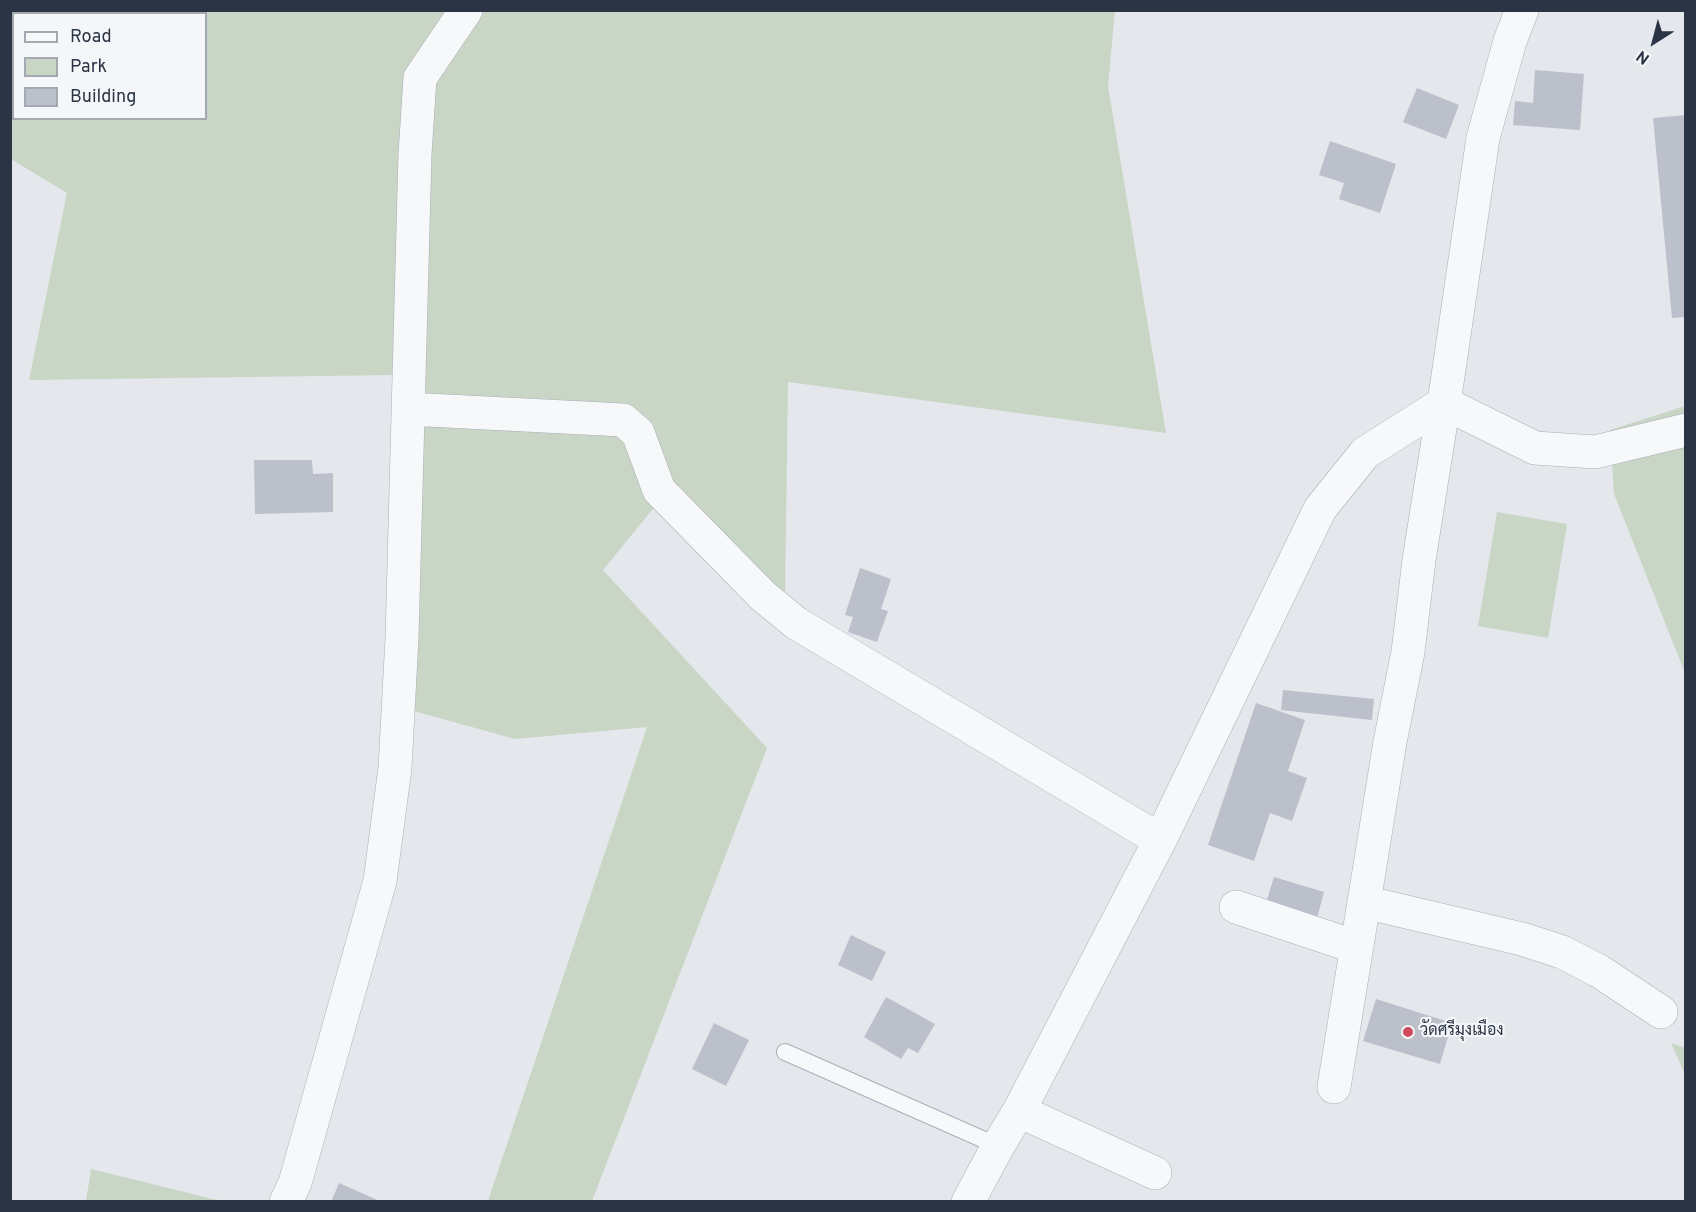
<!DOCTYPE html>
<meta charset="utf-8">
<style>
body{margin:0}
#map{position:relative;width:1696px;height:1212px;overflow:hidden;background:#e4e7ec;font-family:Overpass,sans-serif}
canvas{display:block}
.frame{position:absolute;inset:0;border:12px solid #2b3445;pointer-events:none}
.legend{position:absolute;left:12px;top:12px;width:195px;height:108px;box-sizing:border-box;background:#f4f6f9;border:2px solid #a4a8b1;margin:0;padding:8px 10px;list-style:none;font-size:18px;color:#2b3445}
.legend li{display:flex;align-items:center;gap:12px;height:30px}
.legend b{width:30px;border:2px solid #a4a8b1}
.north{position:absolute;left:1624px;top:12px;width:60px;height:60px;-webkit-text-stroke:4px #f4f6f9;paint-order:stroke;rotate:216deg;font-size:16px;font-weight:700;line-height:24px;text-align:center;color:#2b3445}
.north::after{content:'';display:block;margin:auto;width:21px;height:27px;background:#2b3445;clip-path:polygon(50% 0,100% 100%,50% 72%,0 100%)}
</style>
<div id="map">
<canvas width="1696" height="1212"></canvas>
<div class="frame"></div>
<ul class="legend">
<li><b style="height:8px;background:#f7f8fa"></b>Road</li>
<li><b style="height:16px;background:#c9d6c5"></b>Park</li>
<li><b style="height:16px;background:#bbc0ca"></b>Building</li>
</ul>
<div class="north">N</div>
</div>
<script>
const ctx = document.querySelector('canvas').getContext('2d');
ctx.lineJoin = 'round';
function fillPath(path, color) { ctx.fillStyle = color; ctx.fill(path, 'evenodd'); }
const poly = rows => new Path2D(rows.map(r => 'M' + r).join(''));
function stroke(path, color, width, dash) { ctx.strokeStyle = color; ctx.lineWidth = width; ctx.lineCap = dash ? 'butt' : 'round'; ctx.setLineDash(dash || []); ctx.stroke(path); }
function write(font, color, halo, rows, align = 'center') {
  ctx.font = font + ' Overpass,Sarabun,sans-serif'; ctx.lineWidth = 4.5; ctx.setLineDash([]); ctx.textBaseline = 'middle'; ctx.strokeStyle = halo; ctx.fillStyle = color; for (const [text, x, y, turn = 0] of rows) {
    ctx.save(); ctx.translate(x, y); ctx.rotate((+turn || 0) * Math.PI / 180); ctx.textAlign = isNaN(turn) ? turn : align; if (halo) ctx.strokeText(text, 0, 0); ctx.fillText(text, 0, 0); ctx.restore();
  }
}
fillPath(poly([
 [11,11,1115,11,1108,86,1166,433,788,382,785,596,670,488,603,570,767,748,592,1201,488,1201,647,727,515,739,385,703,394,375,29,380,67,193,11,159],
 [14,14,206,14,206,118,14,118],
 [1685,406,1685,673,1614,494,1610,430],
 [1497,512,1567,524,1548,638,1478,626],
 [1671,1043,1685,1048,1685,1075],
 [91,1169,221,1201,86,1201]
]), '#c9d6c5');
fillPath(poly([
 [1535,70,1584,74,1580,130,1513,125,1515,101,1533,103],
 [1417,88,1459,105,1446,139,1403,122],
 [1686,115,1686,317,1672,318,1653,118],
 [1330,141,1396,164,1380,213,1339,199,1344,183,1319,175],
 [254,460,312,460,313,474,333,473,333,512,255,514],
 [860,568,891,579,881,609,888,611,877,642,848,632,853,617,845,615],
 [1283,690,1374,699,1372,720,1281,710],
 [1256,703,1305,720,1288,771,1307,778,1292,821,1270,813,1254,861,1208,845],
 [1274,877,1324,892,1317,918,1266,903],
 [851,935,886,952,872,981,838,965],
 [886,997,935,1024,918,1053,908,1048,901,1059,864,1037],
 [1376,999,1452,1023,1440,1064,1363,1041],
 [714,1023,749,1040,726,1086,692,1069],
 [339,1183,382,1202,331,1202]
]), '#bbc0ca');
const lane = poly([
 [785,1052,998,1146]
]);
const street = poly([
 [1444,403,1535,448,1595,452,1686,430],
 [408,409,623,420,638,433,659,490,763,596,796,623,1160,840],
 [1364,902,1522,939,1562,952,1599,971,1661,1012],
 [1236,907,1356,947],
 [1334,1087,1390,742,1408,652,1419,560,1444,403,1483,138,1510,41,1522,10],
 [1019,1111,1155,1173],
 [286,1202,295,1183,380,881,395,768,402,638,415,154,420,78,466,10],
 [968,1202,998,1146,1019,1111,1160,840,1320,509,1365,453,1444,403]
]);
stroke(lane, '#a9aeb7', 18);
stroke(street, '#a9aeb7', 34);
stroke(lane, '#f7f8fa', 16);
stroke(street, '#f7f8fa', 33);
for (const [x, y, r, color] of [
 [1408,1032,6,"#d1495b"]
]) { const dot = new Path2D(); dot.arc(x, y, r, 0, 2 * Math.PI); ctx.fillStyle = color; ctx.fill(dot); stroke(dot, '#f4f6f9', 2); }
write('16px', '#2b3445', '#f4f6f9', [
 ["วัดศรีมุงเมือง",1420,1032]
], 'left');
</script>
